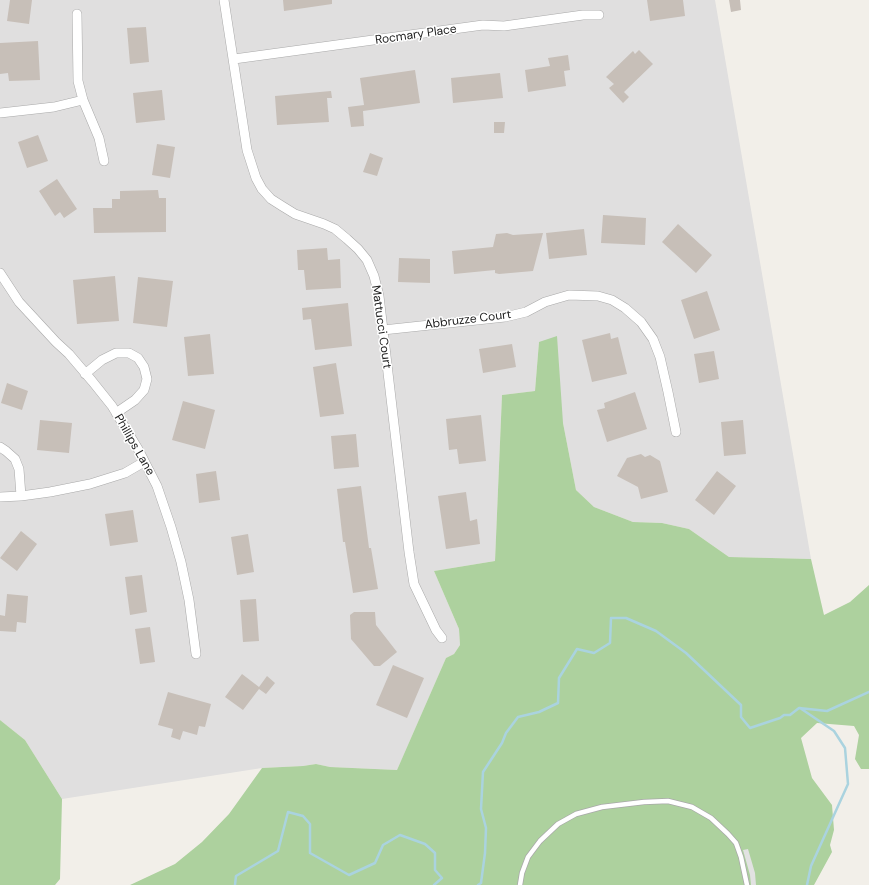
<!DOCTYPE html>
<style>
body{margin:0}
canvas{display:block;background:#f2efe9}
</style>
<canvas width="869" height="885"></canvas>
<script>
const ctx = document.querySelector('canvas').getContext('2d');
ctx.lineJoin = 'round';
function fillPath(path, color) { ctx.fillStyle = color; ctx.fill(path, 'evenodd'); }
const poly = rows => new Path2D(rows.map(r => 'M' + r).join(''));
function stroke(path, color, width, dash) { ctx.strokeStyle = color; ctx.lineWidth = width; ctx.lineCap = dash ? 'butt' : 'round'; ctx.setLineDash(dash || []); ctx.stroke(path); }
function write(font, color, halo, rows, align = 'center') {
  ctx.font = font + ' "DM Sans",sans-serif'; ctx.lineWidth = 3; ctx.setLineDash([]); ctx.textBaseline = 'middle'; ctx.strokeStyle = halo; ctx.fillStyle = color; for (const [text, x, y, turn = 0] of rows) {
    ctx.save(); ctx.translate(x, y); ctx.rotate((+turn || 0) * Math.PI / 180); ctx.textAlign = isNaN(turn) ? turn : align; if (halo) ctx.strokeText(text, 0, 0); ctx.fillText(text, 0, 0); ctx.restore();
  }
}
fillPath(poly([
 [0,0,715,0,811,559,729,557,689,529,662,523,633,522,594,507,576,490,563,423,539,342,535,391,502,395,495,561,434,571,459,629,460,645,454,654,446,658,397,770,330,767,316,764,303,766,262,768,62,799,25,740,0,720]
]), '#e0dfdf');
fillPath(poly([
 [557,336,563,423,576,490,594,507,633,522,662,523,689,529,729,557,811,559,824,615,850,602,869,585,869,769,861,769,855,759,859,735,854,726,817,723,801,738,812,778,832,805,834,830,830,845,832,852,814,885,130,885,175,864,202,842,229,814,262,768,303,766,316,764,330,767,397,770,446,658,454,654,460,645,459,629,434,571,495,561,502,395,535,391,539,342],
 [0,720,25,740,62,799,60,879,55,885,0,885]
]), '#add19e');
fillPath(poly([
 [748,849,755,873,756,885,751,885,750,875,743,850]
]), '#e2e2e2');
stroke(poly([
 [800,708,834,731,845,748,848,784,811,866,807,885],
 [235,885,236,876,278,851,288,812,303,816,310,824,310,853,349,875,375,863,383,845,400,835,425,844,435,853,435,870,442,878,434,885],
 [478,885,481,883,485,853,486,828,481,809,483,772,502,743,506,733,518,717,539,712,558,703,559,678,577,649,594,653,610,643,611,618,626,618,656,631,686,653,741,705,741,717,750,728,780,718,784,715,790,715,799,708,827,711,869,692]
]), '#aad3df', 2.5);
fillPath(poly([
 [10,0,32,0,29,24,7,21],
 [283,0,332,0,332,4,284,11],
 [647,0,683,0,685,16,650,21],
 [729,0,740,0,741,10,731,12],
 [146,27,149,62,130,64,127,28],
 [38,41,40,80,9,81,8,73,0,74,0,43],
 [639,50,653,64,624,92,629,97,623,103,609,88,614,84,606,77,633,51,635,54],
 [568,55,570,70,564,71,566,86,528,92,525,70,550,66,548,58],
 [415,70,420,103,363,111,364,126,351,127,348,107,364,105,360,78],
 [500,73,503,98,453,103,451,78],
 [162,90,165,120,136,123,133,93],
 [331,91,332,98,327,98,329,122,277,125,275,96],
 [494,122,505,122,504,133,494,133],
 [38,135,48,161,27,168,18,142],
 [157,144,175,147,170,178,152,175],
 [370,153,383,158,377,176,363,172],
 [57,179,77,209,64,218,60,212,55,216,39,191],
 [158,190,159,198,166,198,166,232,94,233,93,208,112,208,112,199,120,199,120,191],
 [603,215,646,218,645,245,601,243],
 [678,224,712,255,696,273,662,242],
 [584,229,587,255,549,259,546,233],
 [507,233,513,235,543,233,533,271,499,274,495,273,495,270,454,274,452,251,493,247,496,234],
 [327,248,328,260,340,259,341,288,306,290,304,270,298,270,297,250],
 [399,258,430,259,430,283,398,282],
 [115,276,119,321,77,324,73,280],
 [138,277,173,281,167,327,133,323],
 [707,291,720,330,694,339,681,300],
 [348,303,352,346,315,350,311,319,303,320,302,308],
 [610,333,611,339,618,337,627,374,592,382,582,340],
 [210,334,214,374,188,376,184,337],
 [512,344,516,367,483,373,479,349],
 [714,351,719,379,699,383,694,354],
 [336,363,344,414,320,417,313,367],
 [7,383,28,391,22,410,1,403],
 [635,392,647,429,607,442,597,410,605,408,604,403],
 [183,401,215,410,205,449,172,440],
 [481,415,486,461,459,464,457,449,449,450,446,419],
 [40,420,72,423,69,453,37,450],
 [743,420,746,454,724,456,721,422],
 [356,434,359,467,334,469,331,436],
 [641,454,645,457,650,455,660,461,668,492,641,499,638,487,617,476,627,458],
 [216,471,220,500,199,503,196,474],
 [717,471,736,486,714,515,695,500],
 [361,486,369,548,371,548,378,589,353,593,345,542,343,542,337,489],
 [466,492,470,521,477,519,480,544,446,549,438,496],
 [133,510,138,542,110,546,105,514],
 [21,531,37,544,17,571,0,558],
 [248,534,254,572,237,575,231,537],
 [142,575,147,612,130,615,125,577],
 [7,594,28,596,26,623,17,622,16,632,0,631,0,615,5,616],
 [256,599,259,641,243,642,240,600],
 [354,612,375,612,376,625,397,652,380,666,374,666,351,639,350,615],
 [150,627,155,662,140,664,135,629],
 [393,665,424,678,407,718,376,705],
 [242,674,259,687,267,676,275,683,266,694,259,689,243,710,225,697],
 [168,692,211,704,205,727,199,726,197,735,183,731,180,740,171,737,173,729,158,725]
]), '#c7bfb8');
const lane = poly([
 [520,885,522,873,528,857,540,841,558,824,576,814,602,807,644,802,668,801,692,807,711,818,728,834,736,843,741,857,747,885]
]);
const street = poly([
 [224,0,247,150,256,178,262,189,271,199,282,206,295,214,324,224,335,229,347,239,358,249,367,260,374,276,379,296,409,552,414,584,436,630,442,638],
 [77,14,78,81,83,100,99,138,104,161],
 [234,59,483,25,504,26,583,15,599,15],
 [0,113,54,107,83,100],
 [0,273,19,302,56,342,69,354,92,381,112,406,138,449,157,486,171,527,181,562,189,600,196,654],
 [383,330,505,317,526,312,545,302,569,295,598,296,612,300,625,308,641,322,653,339,660,357,668,392,676,432],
 [85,374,102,360,116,353,129,353,138,358,144,367,147,379,144,390,135,400,116,413],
 [0,447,6,451,15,459,19,469,21,496],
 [0,497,21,496,50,492,90,484,125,473,144,462]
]);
stroke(lane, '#a9a9a9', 6);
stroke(street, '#a9a9a9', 10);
stroke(lane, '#fff', 4.5);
stroke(street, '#fff', 9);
write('12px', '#222', '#fff', [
 ["Rocmary Place",416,35,-8],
 ["Abbruzze Court",468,320,-7],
 ["Mattucci Court",381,327,82],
 ["Phillips Lane",134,445,60]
]);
</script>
